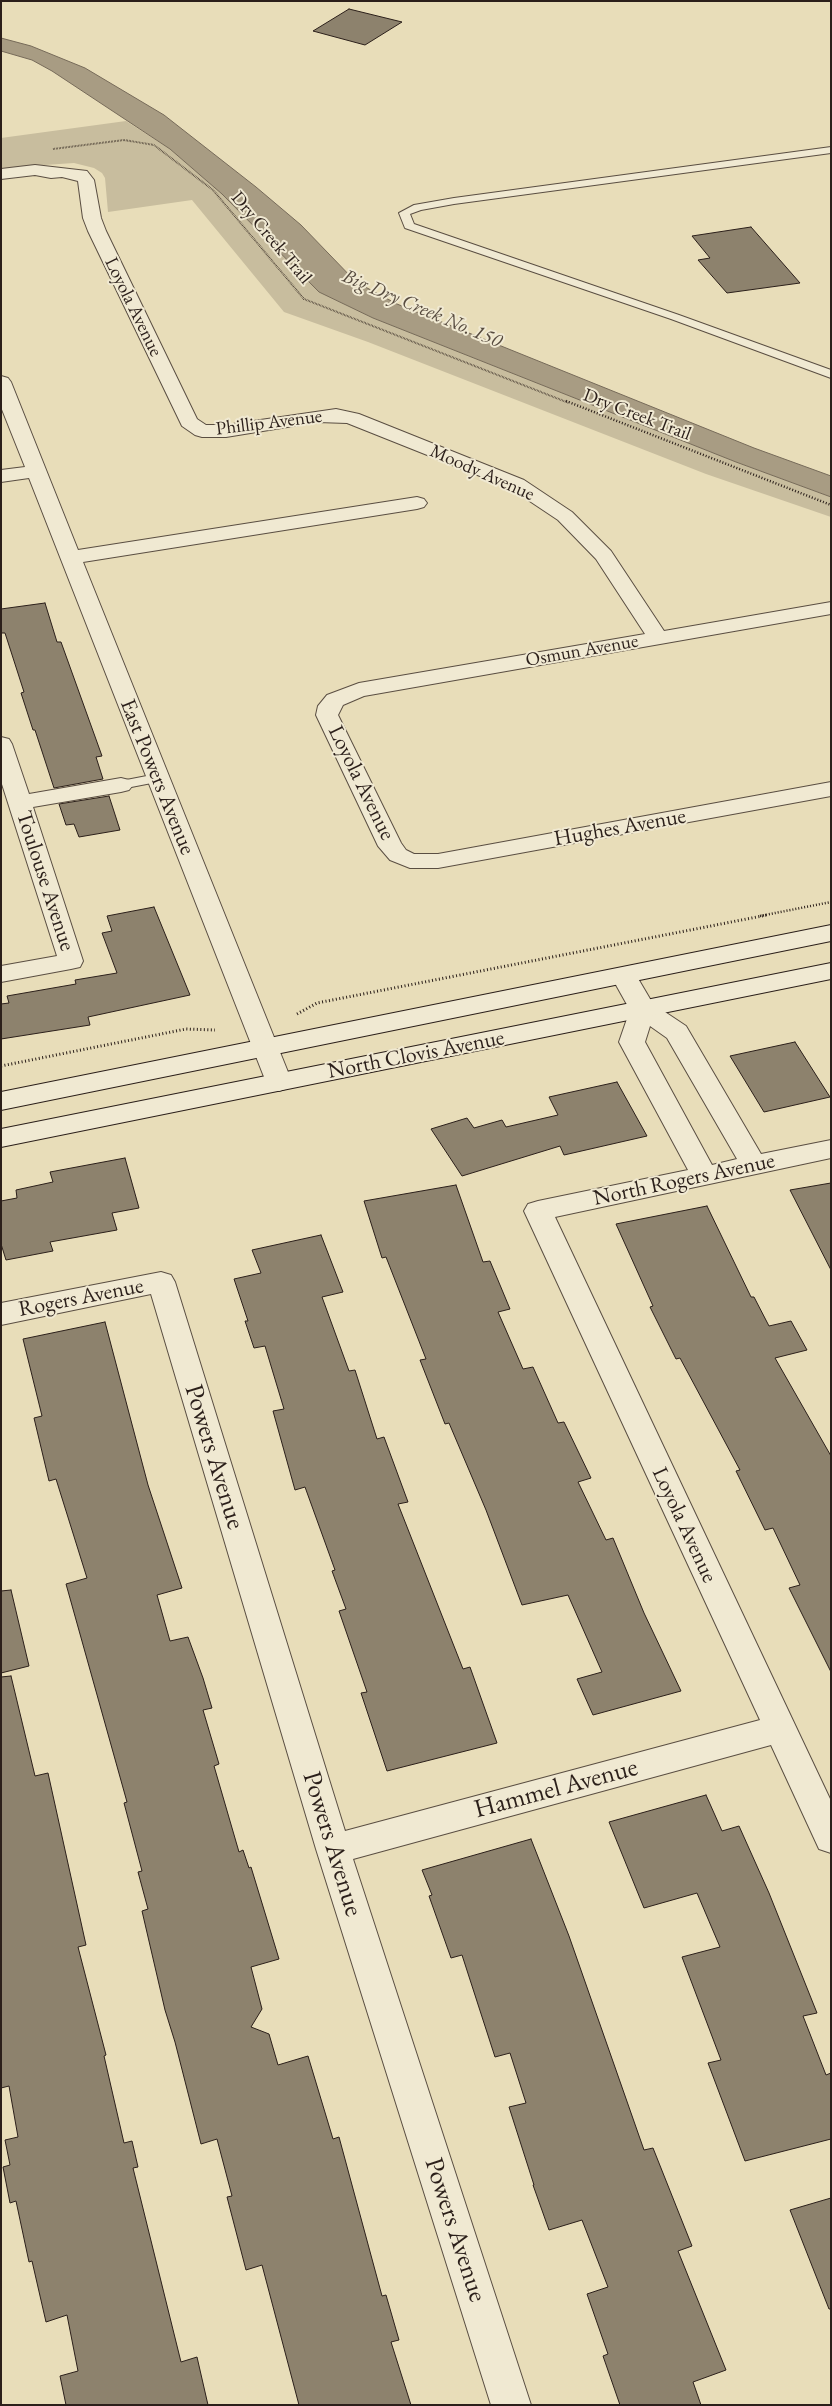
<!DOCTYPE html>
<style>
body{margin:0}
#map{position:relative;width:832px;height:2406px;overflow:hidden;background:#e8ddb9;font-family:"EB Garamond",serif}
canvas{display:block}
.frame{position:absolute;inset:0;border:2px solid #2b1f1a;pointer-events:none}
</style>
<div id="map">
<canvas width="832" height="2406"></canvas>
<div class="frame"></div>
</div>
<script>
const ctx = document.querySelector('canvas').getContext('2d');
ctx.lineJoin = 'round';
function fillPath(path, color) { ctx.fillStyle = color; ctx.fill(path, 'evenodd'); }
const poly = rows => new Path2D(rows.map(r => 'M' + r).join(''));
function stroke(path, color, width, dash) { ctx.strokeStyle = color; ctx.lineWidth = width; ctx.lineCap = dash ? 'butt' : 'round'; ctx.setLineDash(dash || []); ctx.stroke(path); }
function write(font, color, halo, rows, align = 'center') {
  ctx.font = font + ' "EB Garamond",serif'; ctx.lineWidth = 4; ctx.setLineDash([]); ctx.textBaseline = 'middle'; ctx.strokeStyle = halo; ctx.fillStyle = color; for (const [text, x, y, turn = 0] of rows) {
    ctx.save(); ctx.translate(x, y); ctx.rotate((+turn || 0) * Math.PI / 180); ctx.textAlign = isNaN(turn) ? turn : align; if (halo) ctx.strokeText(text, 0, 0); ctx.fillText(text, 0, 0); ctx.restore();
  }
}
fillPath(poly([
 [126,121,170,149,222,194,319,292,373,318,736,462,831,497,831,517,706,474,368,342,284,312,192,200,108,212,105,178,102,173,94,168,74,163,1,168,1,138]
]), '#c8bd9e');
const water = poly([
 [1,38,31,46,85,68,164,115,256,187,301,225,356,282,397,304,754,448,831,476,831,497,736,462,373,318,319,292,222,194,170,149,52,71,32,60,1,51,1,38]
]);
fillPath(water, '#a89c83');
stroke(water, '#766a59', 1);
const building = poly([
 [349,9,402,22,365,45,313,31,349,9],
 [751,227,800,283,727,293,698,260,710,258,692,236,751,227],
 [45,603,57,642,61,642,102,756,96,757,103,779,54,788,35,730,33,730,21,693,24,692,5,633,1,633,1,609,45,603],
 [109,796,120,830,79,837,74,824,66,825,59,804,109,796],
 [154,907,190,995,88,1017,90,1025,1,1039,1,1004,9,1003,7,996,76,984,75,980,117,973,102,933,112,931,107,916,154,907],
 [795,1042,830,1097,764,1112,730,1056,795,1042],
 [617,1082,647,1136,564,1155,560,1146,462,1176,431,1129,467,1118,474,1128,502,1120,506,1127,558,1115,549,1097,617,1082],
 [125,1158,139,1208,112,1213,117,1230,50,1242,53,1251,6,1260,1,1244,1,1201,17,1198,16,1190,53,1182,50,1172,125,1158],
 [831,1183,831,1270,790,1190,831,1183],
 [456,1185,483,1262,490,1261,510,1309,498,1312,523,1369,533,1367,558,1423,564,1422,591,1478,578,1482,606,1540,613,1538,644,1613,681,1691,593,1715,577,1679,602,1672,568,1595,522,1605,486,1510,449,1423,445,1424,420,1360,426,1359,386,1257,382,1258,364,1201,456,1185],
 [707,1206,751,1297,754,1297,769,1326,791,1321,807,1350,775,1358,831,1456,831,1672,789,1588,800,1585,773,1528,765,1530,736,1471,740,1470,680,1358,676,1359,650,1307,653,1306,616,1224,707,1206],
 [321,1235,343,1292,322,1297,349,1371,355,1370,377,1439,384,1437,408,1502,398,1504,463,1669,470,1667,497,1743,387,1771,361,1693,367,1692,339,1611,346,1609,332,1571,335,1570,305,1487,295,1490,273,1411,284,1409,265,1346,254,1348,245,1321,248,1321,234,1279,261,1273,252,1250,321,1235],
 [105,1322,148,1485,182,1588,157,1595,170,1641,188,1637,203,1678,212,1708,203,1710,219,1764,214,1766,239,1852,243,1850,249,1868,251,1867,279,1959,251,1967,262,2009,251,2027,269,2034,278,2065,308,2056,333,2139,339,2137,382,2296,386,2295,399,2340,391,2342,411,2405,299,2405,262,2265,246,2270,227,2197,232,2196,217,2139,201,2144,175,2042,165,2010,142,1911,148,1909,138,1872,142,1871,124,1803,127,1802,66,1584,87,1578,56,1479,49,1481,34,1418,42,1416,23,1339,105,1322],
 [11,1590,29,1666,1,1673,1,1591,11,1590],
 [11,1676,35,1776,48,1773,86,1945,78,1947,106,2055,104,2056,124,2143,132,2141,138,2167,133,2168,181,2362,197,2357,208,2405,66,2405,60,2376,78,2371,67,2315,46,2322,32,2261,29,2262,16,2201,10,2203,3,2167,10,2165,5,2140,18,2137,9,2086,1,2088,1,1677,11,1676],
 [706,1795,722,1831,739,1826,769,1893,817,2013,803,2016,826,2075,831,2073,831,2139,745,2161,708,2063,721,2060,682,1957,720,1947,697,1893,644,1908,609,1822,706,1795],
 [531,1839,569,1936,644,2150,653,2148,692,2246,678,2251,726,2370,693,2382,701,2405,620,2405,603,2356,608,2354,587,2294,608,2287,582,2220,549,2230,533,2185,534,2185,509,2107,526,2103,510,2053,495,2057,462,1955,451,1958,429,1896,432,1895,422,1870,531,1839],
 [831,2198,831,2309,829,2309,790,2210,831,2198]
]);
fillPath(building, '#8d826d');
stroke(building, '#2b1f1a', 1);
const lane = poly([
 [831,147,831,153,454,204,421,210,410,214,414,224,679,315,831,370,831,378,671,319,405,228,399,213,414,205,454,198,831,147],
 [157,774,162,775,164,778,162,781,121,789,114,785,116,782,157,774]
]);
const street = poly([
 [35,165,87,171,94,180,101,218,106,231,197,419,206,425,226,425,336,409,359,414,524,480,572,512,611,551,664,631,831,602,831,614,364,696,343,705,338,715,401,843,406,850,414,854,438,854,831,782,831,796,438,868,410,868,390,860,378,846,316,715,318,706,327,695,359,683,645,634,596,559,558,520,510,488,347,423,318,422,226,437,202,437,195,435,182,426,88,231,83,218,78,181,62,177,51,178,35,175,1,179,1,169,35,165],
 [1,376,8,378,11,382,78,550,417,497,424,499,427,503,424,507,417,509,83,562,292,1082,288,1088,279,1091,270,1088,266,1082,29,478,1,482,1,470,25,467,1,407,1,376],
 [1,737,9,739,12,744,29,794,121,778,129,780,133,785,129,790,121,792,33,807,83,961,80,967,71,969,1,982,1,966,57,956,1,781,1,737],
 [624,968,633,970,653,1004,686,1026,761,1154,831,1140,831,1158,555,1217,831,1801,831,1853,819,1849,771,1745,353,1859,531,2405,491,2405,316,1849,151,1294,1,1325,1,1303,161,1272,171,1275,175,1282,345,1831,760,1720,524,1211,528,1204,538,1201,688,1170,619,1042,630,1010,611,976,615,970,624,968],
 [650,1026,667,1038,737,1159,712,1165,645,1042,650,1026]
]);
const secondary = poly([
 [831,925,831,941,1,1110,1,1092,831,925],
 [831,963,831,979,1,1147,1,1129,831,963]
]);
stroke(lane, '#5a4e42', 2);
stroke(street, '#5a4e42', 2);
stroke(secondary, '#2b1f1a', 2);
stroke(poly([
 [53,149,124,140,154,145,213,190,304,299,569,403]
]), '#2b1f1a', 2, [0.5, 1]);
stroke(poly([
 [566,401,831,505],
 [760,916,831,902]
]), '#2b1f1a', 2.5, [1, 2]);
stroke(poly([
 [297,1014,317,1003,767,915],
 [1,1066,186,1029,215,1030]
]), '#2b1f1a', 3, [1, 2.5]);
fillPath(lane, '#f0e9d2');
fillPath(street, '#f0e9d2');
fillPath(secondary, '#f0e9d2');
write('19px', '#2b1f1a', '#f0e9d2', [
 ["Dry Creek Trail",271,238,50],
 ["Loyola Avenue",133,307,64],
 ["Dry Creek Trail",637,415,21],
 ["Phillip Avenue",269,423,-7],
 ["Moody Avenue",482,473,24],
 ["Osmun Avenue",582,651,-10]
]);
write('italic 20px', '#574b3f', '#f0e9d2', [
 ["Big Dry Creek No. 150",422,309,23]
]);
write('22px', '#2b1f1a', '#f0e9d2', [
 ["East Powers Avenue",157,777,68],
 ["Loyola Avenue",361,783,64],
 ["Hughes Avenue",620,828,-10],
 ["Toulouse Avenue",45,881,72],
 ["North Clovis Avenue",416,1055,-11],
 ["North Rogers Avenue",684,1180,-12],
 ["Rogers Avenue",81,1298,-11],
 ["Loyola Avenue",684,1525,65]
]);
write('26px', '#2b1f1a', '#f0e9d2', [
 ["Powers Avenue",214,1457,73],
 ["Hammel Avenue",556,1789,-15],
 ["Powers Avenue",332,1844,73],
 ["Powers Avenue",455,2230,72]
]);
</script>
